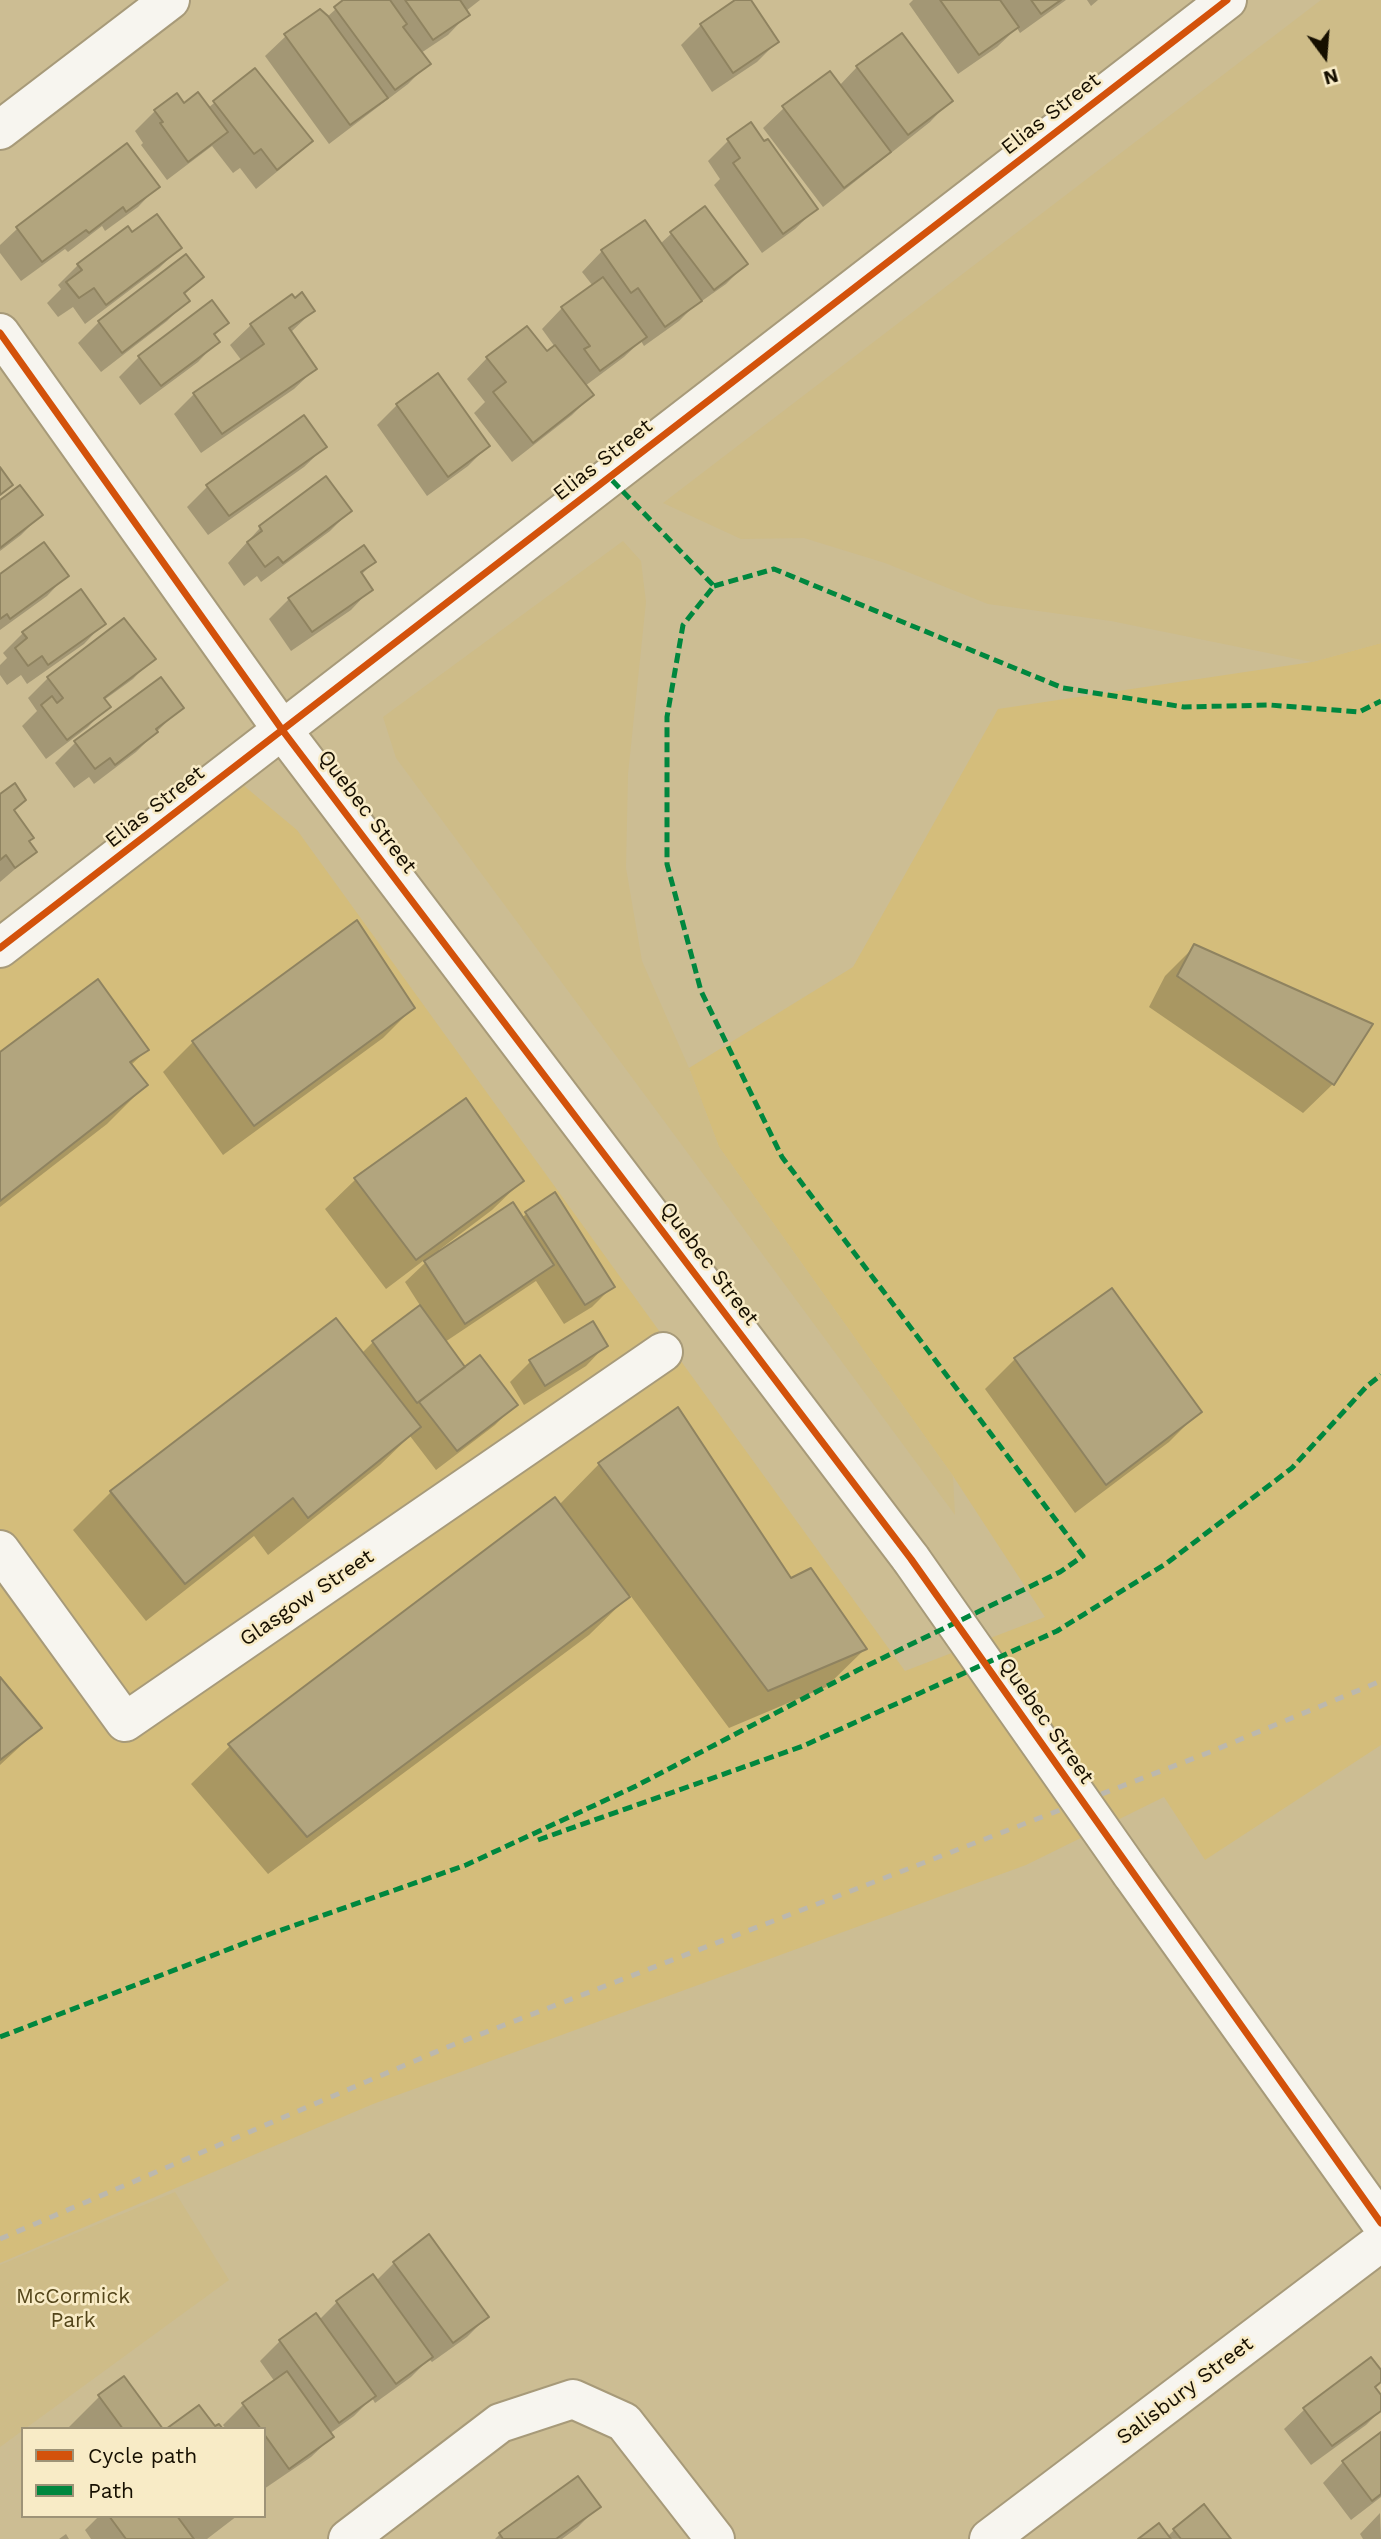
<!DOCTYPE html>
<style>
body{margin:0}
#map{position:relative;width:1381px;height:2539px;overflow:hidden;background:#ccbd93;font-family:"Work Sans",sans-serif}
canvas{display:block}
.legend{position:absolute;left:21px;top:2427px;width:245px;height:91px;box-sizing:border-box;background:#f8ebc6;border:2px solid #9e9377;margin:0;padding:9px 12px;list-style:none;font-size:21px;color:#160f00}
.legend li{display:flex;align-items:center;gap:14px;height:35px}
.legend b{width:35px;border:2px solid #9e9377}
.north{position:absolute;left:1290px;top:21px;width:70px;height:70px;-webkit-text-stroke:5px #f8ebc6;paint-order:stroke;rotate:164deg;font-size:19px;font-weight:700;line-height:28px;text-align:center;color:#160f00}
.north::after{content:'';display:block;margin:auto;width:24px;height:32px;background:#160f00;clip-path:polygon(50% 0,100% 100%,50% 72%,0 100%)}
</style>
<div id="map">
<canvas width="1381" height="2539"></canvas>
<ul class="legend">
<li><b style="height:9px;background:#d3520b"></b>Cycle path</li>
<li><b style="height:9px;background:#00873e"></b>Path</li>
</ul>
<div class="north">N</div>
</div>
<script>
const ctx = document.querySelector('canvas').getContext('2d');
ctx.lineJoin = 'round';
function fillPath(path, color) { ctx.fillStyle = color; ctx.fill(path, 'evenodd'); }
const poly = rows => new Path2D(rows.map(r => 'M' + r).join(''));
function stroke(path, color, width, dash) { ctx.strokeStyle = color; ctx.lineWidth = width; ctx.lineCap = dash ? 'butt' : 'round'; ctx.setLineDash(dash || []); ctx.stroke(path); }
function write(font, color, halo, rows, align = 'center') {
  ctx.font = font + ' "Work Sans",sans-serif'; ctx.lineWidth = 5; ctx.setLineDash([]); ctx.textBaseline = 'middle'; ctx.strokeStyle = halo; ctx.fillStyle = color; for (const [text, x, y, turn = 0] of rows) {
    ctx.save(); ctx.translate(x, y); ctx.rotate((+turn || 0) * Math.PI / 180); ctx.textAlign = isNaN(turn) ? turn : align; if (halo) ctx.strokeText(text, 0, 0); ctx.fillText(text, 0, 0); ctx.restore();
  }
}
fillPath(poly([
 [1381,643,1381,1745,1205,1860,1164,1797,1026,1865,373,2104,0,2263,0,921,213,760,297,830,905,1671,1045,1617,953,1476,719,1147,689,1068,853,967,998,709,1312,662]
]), '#d4bd7b');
fillPath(poly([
 [1321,0,1381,0,1381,643,1312,662,1111,621,988,604,885,563,804,538,741,539,663,503],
 [623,541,641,561,646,602,628,774,626,868,642,961,689,1068,719,1147,953,1476,955,1515,396,758,383,717],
 [175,2192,229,2280,0,2447,0,2265]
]), '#cebc88');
fillPath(poly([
 [346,0,480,0,466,11,468,14,448,35,421,53,428,64,408,84,329,144,265,56,286,36,327,17],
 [739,0,749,0,777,42,757,62,712,92,681,45,701,25],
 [913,0,1066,0,1020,33,1017,28,997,47,958,74,909,4],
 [1087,0,1098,0,1091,6],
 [857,67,950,101,930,122,823,207,763,128,784,108,839,86],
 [255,70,311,141,290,161,256,189,240,168,233,173,212,146,167,180,141,145,143,143,135,131,155,111,184,105,208,108],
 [751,124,816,209,795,229,762,253,714,185,720,179,708,161,728,141],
 [127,146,158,186,138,207,105,231,102,226,68,252,65,249,21,281,0,253,0,245,17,229],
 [127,228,132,234,180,248,159,268,85,324,73,307,58,317,47,303,61,289,58,285,78,265],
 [672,233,746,264,726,284,692,308,679,321,644,346,641,341,624,357,585,386,592,395,572,415,512,462,474,413,485,402,467,379,487,358,546,354,555,347,542,329,562,308,593,286,582,272,602,251,660,244],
 [186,256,202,277,183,296,187,301,167,321,101,372,78,343,99,322],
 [292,296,313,311,290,333,315,369,294,389,201,453,174,414,194,394,242,361,230,345,251,325],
 [227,323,214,336,218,341,198,362,140,405,119,377,139,357],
 [397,405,488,446,468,466,427,496,377,425],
 [325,447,304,467,208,535,187,507,208,486],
 [326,479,350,511,330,531,261,582,257,576,244,586,228,563,260,528],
 [0,502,41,515,21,535,0,551],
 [374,562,361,575,371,589,351,610,291,651,269,619,289,599],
 [67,575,47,596,0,630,0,576],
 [104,623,84,644,27,684,21,675,7,685,0,675,0,665,7,658,3,653,23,633],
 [153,658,133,679,104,700,108,706,88,727,46,759,22,726,37,711,28,698,48,678],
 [182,707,136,752,94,784,89,777,74,788,55,763,75,743],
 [0,796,13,811,35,852,0,882],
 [1195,946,1333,1084,1303,1113,1149,1007,1165,976],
 [413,1008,383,1038,223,1155,163,1072,193,1042],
 [147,1050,131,1065,146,1085,107,1124,0,1207,0,1054],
 [465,1100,522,1181,492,1210,439,1250,440,1252,521,1218,554,1195,613,1286,592,1307,564,1324,536,1281,445,1342,465,1369,515,1405,495,1425,436,1470,410,1436,380,1465,268,1555,254,1536,146,1621,73,1530,111,1492,361,1354,373,1342,421,1307,405,1282,425,1263,423,1261,386,1289,325,1209,355,1180],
 [606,1345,586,1366,524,1405,510,1382,530,1362],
 [1015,1359,1199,1412,1169,1442,1075,1513,985,1389],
 [599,1464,790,1580,865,1649,826,1687,729,1728,630,1595,589,1635,268,1874,191,1784,230,1746,559,1505],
 [0,1680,40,1728,0,1765],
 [394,2263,487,2317,467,2337,432,2362,429,2359,411,2377,375,2403,372,2398,354,2416,329,2434,332,2437,311,2457,264,2489,264,2429,226,2429,223,2425,244,2404,275,2382,260,2361,280,2341,319,2320,337,2302,376,2281],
 [1381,2373,1381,2381,1374,2388,1381,2398,1381,2410,1366,2425,1311,2465,1284,2429,1305,2409],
 [99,2397,161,2429,71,2429,69,2427],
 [1381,2434,1381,2497,1351,2520,1323,2483,1343,2462],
 [598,2507,578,2527,562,2539,495,2539,500,2534],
 [1380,2513,1381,2539,1363,2539,1360,2534],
 [99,2516,237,2516,207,2539,91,2539,85,2530],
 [1174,2530,1229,2539,1141,2539,1167,2537],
 [66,2534,69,2539,59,2539]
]), '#0003');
const building = poly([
 [343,0,390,0,407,24,403,27,431,64,395,90,334,7,343,0],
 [405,0,460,0,470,15,433,40,405,0],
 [735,0,751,0,779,42,733,73,700,24,735,0],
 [940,0,1000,0,1019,27,979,55,940,0],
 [1031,0,1061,0,1041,14,1031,0],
 [320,9,328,16,388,98,350,125,284,34,320,9],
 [902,33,953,101,908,135,856,66,902,33],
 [255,68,313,141,277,170,261,149,254,154,213,101,255,68],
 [830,71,891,152,844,188,782,106,830,71],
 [198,92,228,132,188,162,160,123,163,122,154,110,177,93,184,103,198,92],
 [751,122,764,141,768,139,818,209,783,234,733,163,740,158,727,139,751,122],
 [127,143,160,187,126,212,123,207,89,233,86,230,42,262,16,227,127,143],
 [705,206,748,264,714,290,670,232,705,206],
 [157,214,182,248,106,305,94,288,79,298,66,282,82,270,77,264,128,226,132,232,157,214],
 [645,220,702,301,665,327,638,288,631,293,601,250,645,220],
 [186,254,204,277,184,293,190,301,122,353,98,321,186,254],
 [603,277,647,337,600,371,584,349,590,346,561,307,603,277],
 [302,292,315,311,289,328,317,369,222,434,193,393,264,344,250,324,292,294,295,298,302,292],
 [212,300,229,323,214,334,220,342,161,386,138,356,212,300],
 [527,326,547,351,555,345,594,395,533,443,493,392,506,382,486,357,527,326],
 [438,373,490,446,448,477,396,404,438,373],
 [304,415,327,447,229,516,206,485,304,415],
 [0,467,13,485,0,495,0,467],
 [326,476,352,511,283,563,278,557,265,567,247,542,262,531,259,526,326,476],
 [20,485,43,515,0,548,0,500,20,485],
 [44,542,69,576,10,619,7,614,0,619,0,574,44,542],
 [364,545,376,562,361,572,373,590,312,632,288,598,364,545],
 [81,589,106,624,48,665,42,656,28,666,15,648,27,638,22,632,81,589],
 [124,618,156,659,104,698,111,707,67,740,41,705,52,696,57,703,63,698,47,677,124,618],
 [161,677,184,708,156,729,158,732,115,765,110,758,95,769,74,741,161,677],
 [15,783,26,800,14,810,34,838,29,841,37,852,15,868,6,855,0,860,0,794,15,783],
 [357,920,415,1008,254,1126,192,1041,357,920],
 [1194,944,1373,1024,1334,1085,1177,976,1194,944],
 [98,979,149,1050,130,1062,148,1085,0,1201,0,1052,98,979],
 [466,1098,524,1181,416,1260,354,1178,466,1098],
 [555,1192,615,1287,585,1305,525,1212,555,1192],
 [513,1202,554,1265,465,1324,424,1261,513,1202],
 [1112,1288,1202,1412,1106,1485,1014,1358,1112,1288],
 [420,1305,465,1367,417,1403,372,1341,420,1305],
 [336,1318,421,1427,308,1518,293,1498,185,1584,110,1491,336,1318],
 [593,1321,608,1346,545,1386,529,1360,593,1321],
 [480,1355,518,1405,457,1451,419,1402,480,1355],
 [678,1407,791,1578,811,1568,867,1649,768,1691,598,1463,678,1407],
 [555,1497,630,1597,307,1837,228,1744,555,1497],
 [0,1677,42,1728,0,1760,0,1677],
 [429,2234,489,2317,453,2343,393,2262,429,2234],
 [373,2274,433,2357,396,2384,336,2301,373,2274],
 [316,2313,376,2396,339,2423,279,2340,316,2313],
 [1371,2357,1381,2370,1381,2382,1375,2387,1381,2395,1381,2411,1332,2446,1303,2408,1371,2357],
 [287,2371,334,2437,289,2469,264,2434,264,2429,261,2429,242,2403,287,2371],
 [124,2376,163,2429,123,2429,98,2395,124,2376],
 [199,2405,215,2426,219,2424,223,2429,166,2429,199,2405],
 [1381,2432,1381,2494,1372,2501,1342,2461,1381,2432],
 [578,2476,601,2507,556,2539,503,2539,499,2533,578,2476],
 [1204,2504,1231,2539,1181,2539,1173,2529,1204,2504],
 [109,2516,177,2516,194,2539,126,2539,109,2516],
 [1159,2523,1171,2539,1138,2539,1159,2523]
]);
fillPath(building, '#b2a57e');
stroke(building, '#8f8360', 2);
const minor = poly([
 [0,130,170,0],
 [0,333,283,731,911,1559],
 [0,948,1227,0],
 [0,1550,125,1722,663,1352],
 [1131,1873,1381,2223],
 [348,2539,500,2423,573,2399,624,2422,715,2539],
 [989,2539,1381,2242]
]);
stroke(minor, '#a79a79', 42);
stroke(minor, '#f7f5ef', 38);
stroke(poly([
 [0,2239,445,2048,1210,1752,1381,1681]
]), '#bcb8ad', 5, [9, 9]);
const minorBridge = poly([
 [911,1559,1131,1873]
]);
stroke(minorBridge, '#a79a79', 42, []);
stroke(minorBridge, '#f7f5ef', 38);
stroke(poly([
 [714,586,774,569,1063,688,1184,707,1270,705,1359,712,1381,701],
 [538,1840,803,1746,1057,1631,1167,1563,1292,1468,1367,1386,1381,1375],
 [0,2037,250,1941,466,1865,636,1786,858,1670,1060,1572,1083,1556,782,1157,701,991,667,864,667,717,683,625,714,586,609,477]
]), '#00873e', 5, [10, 5]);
stroke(poly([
 [0,333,283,731,911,1559,1381,2223],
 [0,948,1227,0]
]), '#d3520b', 7);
write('21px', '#160f00', '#f8ebc6', [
 ["Elias Street",1051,114,-38],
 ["Elias Street",603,460,-38],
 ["Elias Street",155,807,-38],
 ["Quebec Street",367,812,53],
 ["Quebec Street",709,1264,53],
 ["Glasgow Street",307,1598,-34],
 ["Quebec Street",1046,1721,55],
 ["Salisbury Street",1185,2391,-37]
]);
write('21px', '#53451a', '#f8ebc6', [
 ["McCormick",73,2297],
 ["Park",73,2321]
]);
</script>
